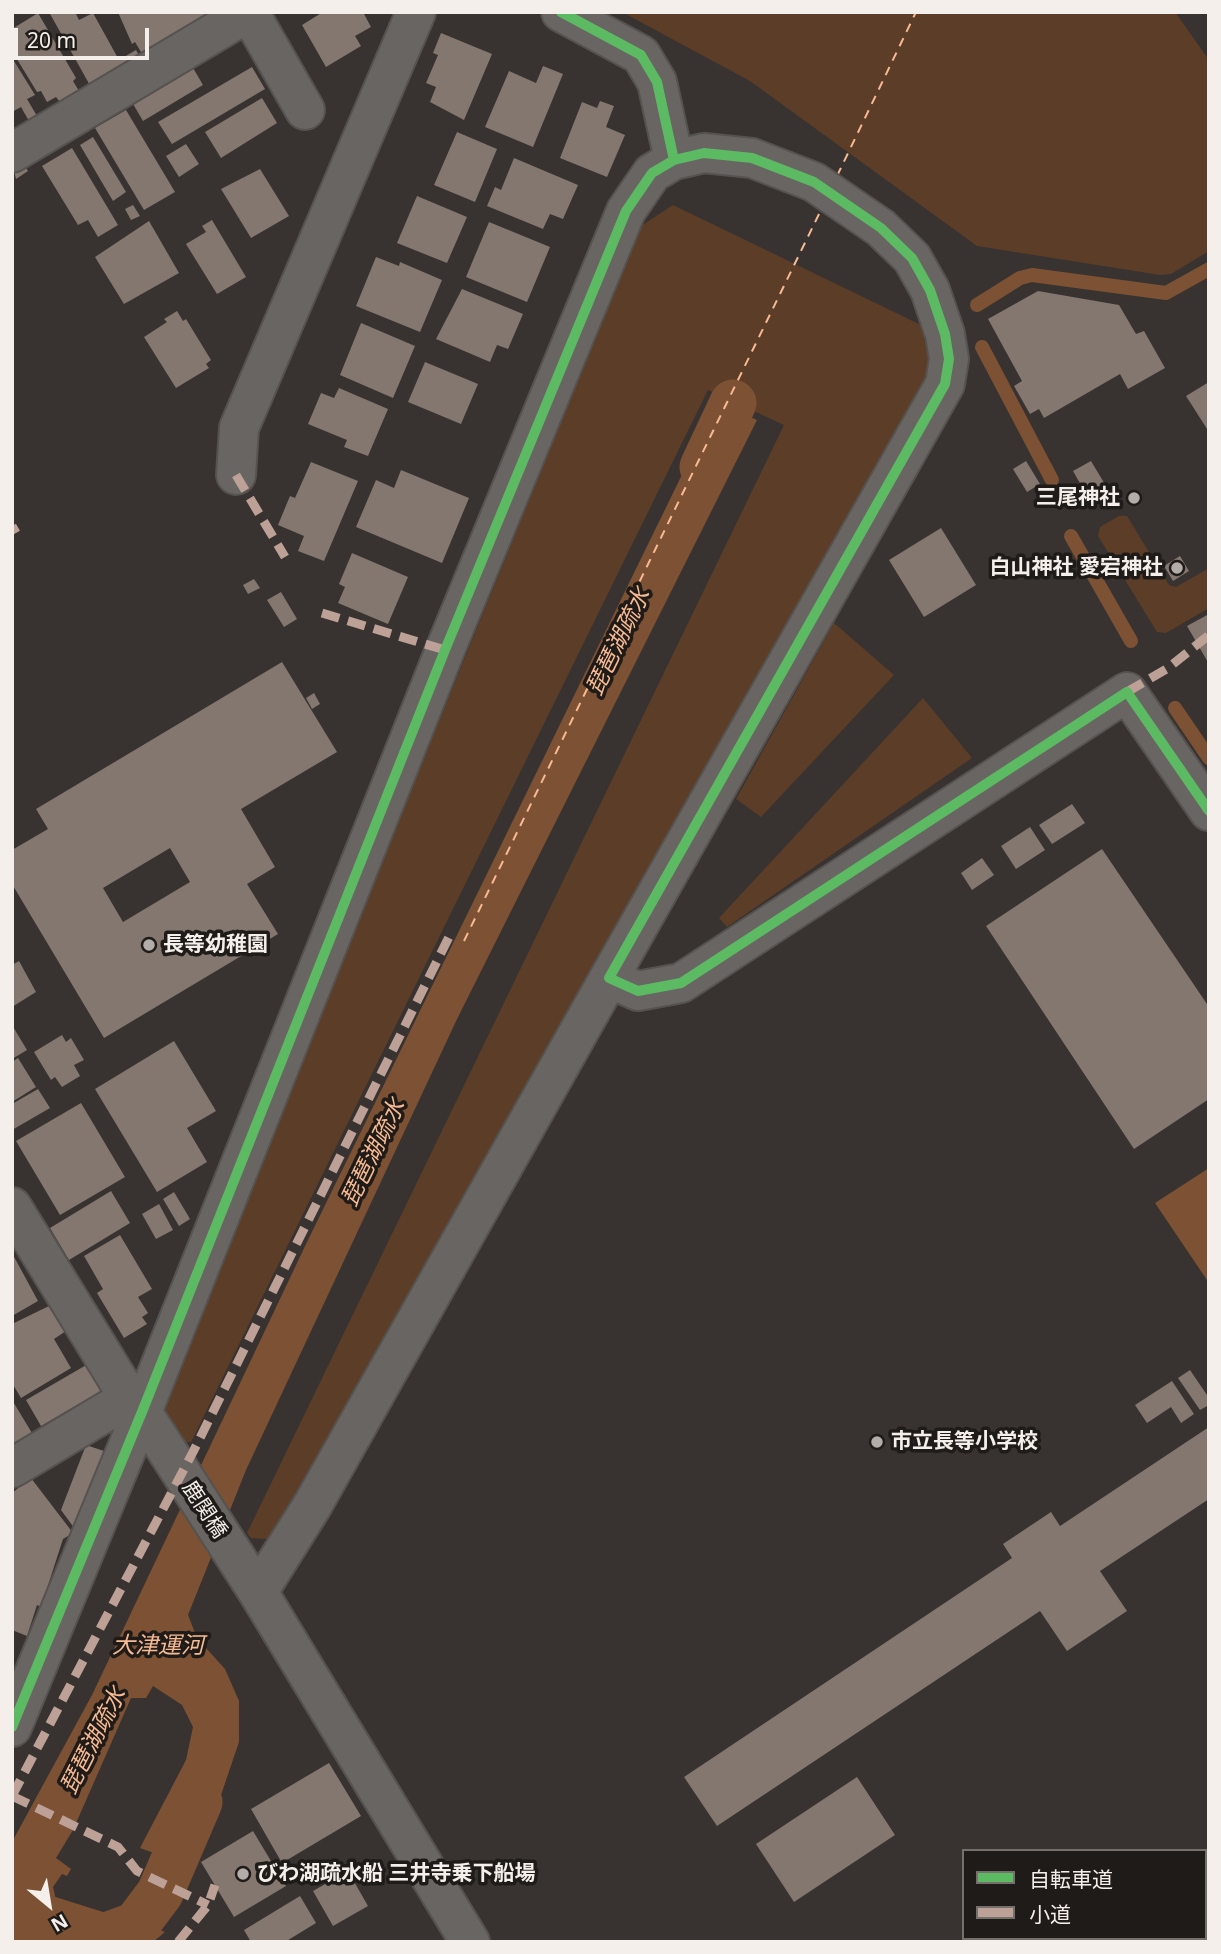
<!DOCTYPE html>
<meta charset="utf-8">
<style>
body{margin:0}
#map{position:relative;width:1221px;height:1954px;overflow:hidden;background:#383330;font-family:"Noto Sans","Noto Sans JP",sans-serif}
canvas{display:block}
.frame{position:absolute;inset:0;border:14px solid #f5efeb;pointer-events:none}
.legend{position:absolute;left:962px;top:1849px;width:245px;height:91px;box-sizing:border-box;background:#1f1b18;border:2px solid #75706c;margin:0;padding:9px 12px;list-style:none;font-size:21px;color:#f5efeb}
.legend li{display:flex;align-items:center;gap:14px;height:35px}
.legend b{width:35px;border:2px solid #75706c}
.north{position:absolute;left:14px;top:1870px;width:70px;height:70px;-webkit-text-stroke:5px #1f1b18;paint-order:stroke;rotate:150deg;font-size:19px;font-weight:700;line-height:28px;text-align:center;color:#f5efeb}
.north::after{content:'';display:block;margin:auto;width:24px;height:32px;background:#f5efeb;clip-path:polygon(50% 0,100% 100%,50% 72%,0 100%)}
.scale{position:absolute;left:14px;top:28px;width:135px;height:32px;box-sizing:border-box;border:4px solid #f5efeb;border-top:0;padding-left:9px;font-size:21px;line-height:24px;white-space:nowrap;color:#f5efeb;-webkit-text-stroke:5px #1f1b18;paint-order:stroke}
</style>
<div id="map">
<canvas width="1221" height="1954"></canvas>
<div class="frame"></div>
<ul class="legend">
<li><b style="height:9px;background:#5cba63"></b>自転車道</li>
<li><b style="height:9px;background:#bda197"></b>小道</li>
</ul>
<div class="north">N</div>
<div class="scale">20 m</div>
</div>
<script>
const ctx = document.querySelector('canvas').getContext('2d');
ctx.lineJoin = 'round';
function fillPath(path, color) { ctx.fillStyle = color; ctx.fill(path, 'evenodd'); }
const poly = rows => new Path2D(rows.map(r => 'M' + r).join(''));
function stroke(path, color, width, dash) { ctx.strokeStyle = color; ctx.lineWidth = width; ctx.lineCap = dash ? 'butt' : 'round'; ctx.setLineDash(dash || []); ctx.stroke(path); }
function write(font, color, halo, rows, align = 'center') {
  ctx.font = font + ' "Noto Sans","Noto Sans JP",sans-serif'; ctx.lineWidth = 7; ctx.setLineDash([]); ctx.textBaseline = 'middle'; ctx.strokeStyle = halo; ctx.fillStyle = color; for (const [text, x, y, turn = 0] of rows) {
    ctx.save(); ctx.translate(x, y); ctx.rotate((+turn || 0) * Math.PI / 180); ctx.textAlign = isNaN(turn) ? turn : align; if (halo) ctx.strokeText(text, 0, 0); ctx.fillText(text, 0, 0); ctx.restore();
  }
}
fillPath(poly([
 [622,12,1175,12,1209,60,1209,251,1171,274,1160,275,977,246,750,81],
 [673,205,925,327,934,375,276,1529,266,1539,251,1538,247,1533,784,425,708,390,191,1442,181,1442,161,1403,641,226],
 [1119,516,1127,516,1169,585,1176,587,1209,568,1209,608,1166,633,1157,632,1098,536,1100,527],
 [834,623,894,675,761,817,736,799],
 [923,698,972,758,727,927,719,918]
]), '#5b3d28');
fillPath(poly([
 [717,403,757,420,458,1017,246,1470,188,1615,197,1638,225,1669,239,1701,239,1742,220,1798,187,1865,140,1848,186,1760,193,1727,182,1705,153,1686,146,1698,131,1698,73,1830,56,1858,71,1869,67,1876,62,1874,53,1887,57,1904,89,1919,101,1920,118,1912,165,1932,153,1942,12,1942,12,1842,92,1695,307,1242],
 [1209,1168,1209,1283,1155,1203]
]), '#7d5133');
stroke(poly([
 [977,305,1020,278,1032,275,1166,293,1209,269],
 [982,347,1052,480],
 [1071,536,1131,641],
 [1175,708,1209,758]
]), '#7d5133', 14);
stroke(poly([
 [703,467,733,403],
 [12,1908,104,1937,136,1925,160,1893,199,1802]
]), '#7d5133', 47);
stroke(poly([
 [837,176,916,12],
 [464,941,821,210]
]), '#f7ba92', 2, [9, 7]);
fillPath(poly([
 [49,12,75,12,79,20,93,13,119,60,136,50,142,61,92,89],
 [118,12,220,12,147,62,135,42,132,44],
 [323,12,363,12,371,27,355,36,361,46,326,67,302,25],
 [38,13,76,78,73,81,82,96,55,110,53,106,60,102,56,97,47,102,41,91,37,92,12,51,18,45,12,29],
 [441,33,492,54,464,120,430,102,436,87,426,83,438,55,433,53],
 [14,61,35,95,27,99,37,116,29,121,21,107,12,112],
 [189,61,203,85,143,121,129,97],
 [543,66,563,74,533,147,485,127,509,71,536,83],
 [252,67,265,89,172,144,158,122],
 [262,98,277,123,221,158,205,132],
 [600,101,614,106,606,127,625,135,607,177,560,158,582,102,597,108],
 [126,110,175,192,144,210,95,128],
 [457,132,497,149,475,202,434,185],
 [93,137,126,192,113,201,80,145],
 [186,144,199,164,179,177,166,156],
 [72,148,118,225,98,237,88,220,78,225,42,166],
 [20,158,28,171,16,179,12,162],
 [514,158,578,185,563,219,550,214,543,229,487,206,495,187,501,190],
 [260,169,289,216,251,238,221,189],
 [417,196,467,217,447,263,397,243],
 [133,205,140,216,131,220,125,209],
 [212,220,246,277,217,294,186,244,206,232,202,226],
 [149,221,179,273,124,304,95,257],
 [489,222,550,247,527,302,466,277],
 [376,257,399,266,400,262,442,280,420,332,356,306],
 [462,289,523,314,508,349,497,345,490,362,436,339],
 [1038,291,1119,305,1136,334,1144,331,1165,368,1128,389,1120,374,1044,418,1039,409,1030,414,1014,386,1022,381,988,319],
 [177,311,183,321,186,319,211,360,206,364,209,368,176,388,144,337,167,322,164,319],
 [361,323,415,346,393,398,340,375],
 [425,362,478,384,461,424,408,402],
 [1209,382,1209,432,1186,396],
 [339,388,388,409,368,456,344,447,347,440,308,424,321,393,334,398],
 [1026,461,1040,484,1027,492,1013,469],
 [1091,461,1109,491,1090,501,1073,471],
 [311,462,358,481,324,561,298,551,304,536,278,525,290,496,295,498],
 [401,470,469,498,442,563,356,527,376,480,394,488],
 [941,528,976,585,924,617,889,560],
 [352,553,408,577,388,624,338,603,345,587,339,584],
 [1180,556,1189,571,1173,581,1164,566],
 [254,579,260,588,248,594,243,585],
 [281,592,297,619,284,627,267,600],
 [1209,614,1209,664,1187,626],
 [282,662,337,752,241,809,275,867,247,884,278,934,104,1038,12,884,12,850,48,829,36,809],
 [170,848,190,882,123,922,103,888],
 [314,693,320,704,312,709,306,698],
 [1072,804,1085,823,1052,844,1039,825],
 [1030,827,1045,850,1016,869,1001,846],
 [1102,849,1209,1007,1209,1099,1134,1149,986,926],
 [982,858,994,875,972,890,961,873],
 [19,961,36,992,12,1007,12,965],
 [12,1025,27,1050,12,1059],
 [62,1035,66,1042,71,1038,84,1060,74,1065,80,1076,62,1087,55,1077,51,1080,34,1052],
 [174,1041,216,1111,187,1128,207,1162,157,1192,95,1089],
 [18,1058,36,1087,12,1102,12,1062],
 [38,1089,50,1108,12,1130,12,1104],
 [81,1103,125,1177,60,1215,16,1141],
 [111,1191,130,1223,69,1260,50,1228],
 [174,1192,190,1219,179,1226,163,1199],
 [159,1204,173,1230,156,1239,142,1214],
 [120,1235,152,1289,138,1297,148,1313,142,1317,147,1324,124,1338,97,1293,103,1289,84,1256],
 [12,1253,38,1301,12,1316],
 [51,1305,66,1331,54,1339,71,1368,21,1398,12,1383,12,1324],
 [88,1364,103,1390,41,1426,26,1400],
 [1190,1370,1209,1398,1209,1405,1200,1410,1178,1378],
 [1172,1381,1194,1414,1181,1423,1171,1407,1147,1423,1135,1405],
 [12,1400,32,1433,12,1445],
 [1209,1427,1209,1499,1100,1571,1127,1611,1067,1651,1040,1611,717,1826,684,1777,1012,1558,1003,1544,1051,1512,1060,1526],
 [86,1445,104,1451,75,1529,61,1510],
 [31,1478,73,1533,63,1539,41,1607,37,1605,27,1636,12,1630,12,1493],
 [329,1763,361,1816,282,1863,251,1809],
 [857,1777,895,1835,794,1902,756,1844],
 [253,1831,286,1886,234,1917,201,1862],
 [348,1871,368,1906,333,1926,313,1891],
 [300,1896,316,1923,285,1942,251,1942,244,1930]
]), '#84776f');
const minor = poly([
 [249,12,305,110],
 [561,12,641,55,657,82,674,160],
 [12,153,249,12],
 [236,475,239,428,416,12],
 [12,1207,129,1398,142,1412,258,1592,470,1942],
 [12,1468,129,1398],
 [258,1592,312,1506,609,978],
 [12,1727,142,1412,445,650,626,211,652,173,674,160,704,153,752,158,814,182,881,228,912,258,930,290,945,334,949,359,945,384,609,978,638,991,681,983,1127,692,1209,811]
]);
stroke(minor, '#56524f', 42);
stroke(minor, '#696563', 38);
stroke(poly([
 [236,475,285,557],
 [12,526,16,533],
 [322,613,445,650],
 [1127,692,1168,668,1209,635],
 [12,1796,193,1452,451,933],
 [12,1796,118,1847,137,1871,208,1905],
 [178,1942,208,1905,215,1885]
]), '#bda197', 9, [18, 9]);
stroke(poly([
 [561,12,641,55,657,82,674,160],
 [12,1727,142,1412,445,650,626,211,652,173,674,160,704,153,752,158,814,182,881,228,912,258,930,290,945,334,949,359,945,384,609,978,638,991,681,983,1127,692,1209,811]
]), '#5cba63', 10);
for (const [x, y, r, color] of [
 [1134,498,7,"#b3adaa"],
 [1177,568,7,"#b3adaa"],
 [149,945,7,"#b3adaa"],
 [877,1442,7,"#b3adaa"],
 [243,1874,7,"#b3adaa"]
]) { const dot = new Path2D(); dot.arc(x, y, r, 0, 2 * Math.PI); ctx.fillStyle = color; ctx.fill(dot); stroke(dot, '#1f1b18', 2.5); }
write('bold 21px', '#f5efeb', '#1f1b18', [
 ["三尾神社",1120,498,"right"],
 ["白山神社 愛宕神社",1163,568,"right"],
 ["長等幼稚園",163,945],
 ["市立長等小学校",891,1442],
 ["びわ湖疏水船 三井寺乗下船場",257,1874]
], 'left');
write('21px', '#f5efeb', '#1f1b18', [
 ["鹿関橋",204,1510,57]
]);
write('italic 23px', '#f7ba92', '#1f1b18', [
 ["琵琶湖疏水",619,642,-64],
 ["琵琶湖疏水",374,1153,-64],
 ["大津運河",158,1646],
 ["琵琶湖疏水",94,1741,-63]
]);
</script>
